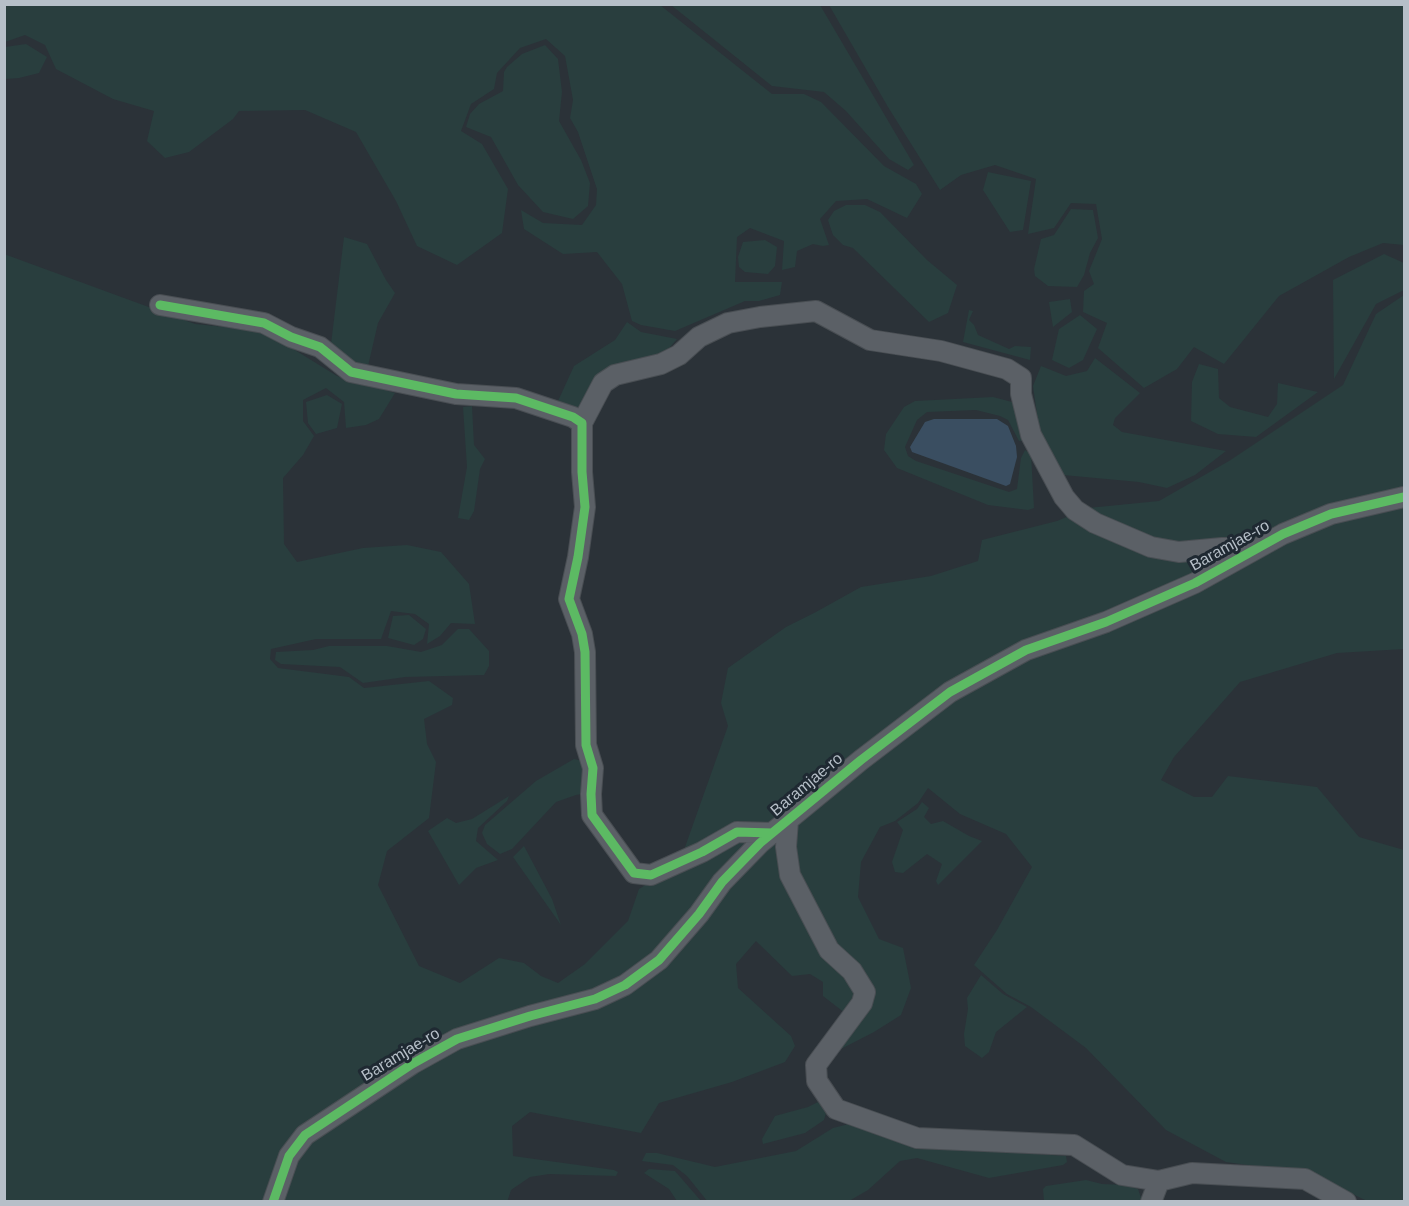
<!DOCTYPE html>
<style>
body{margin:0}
#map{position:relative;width:1409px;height:1206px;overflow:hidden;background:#2b3238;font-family:Helvetica,sans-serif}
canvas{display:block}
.frame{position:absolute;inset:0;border:6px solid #b6bfc8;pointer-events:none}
</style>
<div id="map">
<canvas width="1409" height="1206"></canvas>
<div class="frame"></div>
</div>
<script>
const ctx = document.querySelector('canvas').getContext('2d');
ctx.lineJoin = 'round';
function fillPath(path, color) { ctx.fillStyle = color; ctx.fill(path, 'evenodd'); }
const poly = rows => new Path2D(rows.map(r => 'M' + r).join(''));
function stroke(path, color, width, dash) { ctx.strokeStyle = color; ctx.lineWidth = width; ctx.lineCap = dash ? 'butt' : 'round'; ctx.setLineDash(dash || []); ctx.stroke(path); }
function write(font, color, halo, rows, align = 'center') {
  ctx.font = font + ' Helvetica,sans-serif'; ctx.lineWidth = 6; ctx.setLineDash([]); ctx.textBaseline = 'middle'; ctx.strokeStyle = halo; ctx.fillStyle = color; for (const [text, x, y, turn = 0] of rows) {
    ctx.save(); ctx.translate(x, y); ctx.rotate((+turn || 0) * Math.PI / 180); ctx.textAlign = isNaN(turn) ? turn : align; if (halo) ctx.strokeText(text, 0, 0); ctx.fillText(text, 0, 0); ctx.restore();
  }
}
fillPath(poly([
 [4,5,660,5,772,94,804,94,821,102,884,166,916,184,922,194,907,218,867,199,836,201,820,219,829,245,823,246,813,244,797,251,795,267,782,270,784,241,750,228,737,237,735,282,782,282,780,295,759,301,745,301,675,331,641,325,632,321,622,284,597,252,563,254,524,229,521,210,543,223,582,225,596,205,597,189,578,132,570,118,573,100,565,56,546,39,520,48,497,73,494,89,471,104,461,131,482,144,508,189,502,233,457,265,417,246,396,201,356,132,305,110,239,111,233,119,189,152,165,158,147,141,154,111,113,99,56,69,45,45,25,35,5,42],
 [671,5,820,5,914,165,908,170,889,159,846,111,824,92,772,86],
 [829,5,1404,5,1404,245,1383,243,1349,257,1279,296,1224,364,1194,347,1177,369,1144,388,1098,348,1107,323,1083,312,1084,291,1094,284,1089,271,1102,239,1096,204,1071,203,1054,228,1028,234,1036,179,995,165,961,175,940,190,888,107],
 [26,44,47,57,39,73,19,78,6,79,5,47],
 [545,45,558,59,562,92,559,121,581,160,590,183,588,206,573,219,543,212,518,185,491,137,466,127,470,114,479,104,503,91,504,72,507,67,522,54],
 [988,172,1031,181,1023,230,1010,232,983,190],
 [846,205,865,205,880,212,927,260,957,285,948,313,929,322,853,248,843,245,833,235,828,220,834,211],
 [1071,209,1093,210,1098,238,1090,253,1084,275,1077,287,1048,286,1035,276,1034,269,1041,239,1054,235],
 [344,237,367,244,386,280,395,293,378,323,368,366,347,359,331,344],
 [765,240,777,247,775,266,768,274,745,272,739,267,738,257,743,242],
 [4,254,195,324,264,331,337,376,395,393,379,419,366,425,346,428,344,402,326,388,303,400,303,421,314,436,303,455,283,478,284,544,297,562,363,548,407,545,441,552,469,584,475,624,451,623,440,636,427,644,429,624,415,614,391,611,381,639,316,639,271,649,270,659,278,668,349,677,364,688,429,681,453,698,452,705,424,719,427,744,436,762,429,818,387,851,378,885,419,966,460,983,499,958,524,963,541,976,558,983,585,964,628,921,639,889,679,864,728,726,721,703,728,668,786,627,816,612,861,587,931,576,978,561,982,540,1057,521,1088,508,1159,501,1229,461,1343,385,1376,314,1404,295,1404,649,1337,653,1240,682,1174,757,1161,780,1194,797,1212,797,1228,776,1317,787,1359,837,1404,850,1404,1201,1367,1201,1312,1174,1226,1162,1166,1130,1086,1048,1031,1007,1007,994,974,965,997,930,1032,867,1006,834,960,814,928,788,918,803,895,821,880,827,861,862,858,897,879,939,903,948,911,988,901,1015,874,1032,839,1050,854,1020,823,996,823,982,810,974,792,976,756,941,736,964,738,988,791,1036,795,1046,785,1062,732,1082,659,1103,641,1133,530,1112,512,1126,513,1156,614,1170,618,1172,616,1176,549,1174,530,1177,511,1190,507,1202,5,1201],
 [1384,254,1404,263,1404,290,1376,304,1334,379,1333,280],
 [1070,299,1072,312,1053,327,1049,302],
 [969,310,973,311,969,320,974,325,978,335,1009,349,1015,346,1031,347,1030,360,963,342],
 [1080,315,1097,329,1083,360,1069,368,1052,360,1059,329],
 [627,322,641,332,677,339,664,354,578,410,558,401,574,366,615,340],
 [1095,358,1140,393,1115,418,1113,425,1122,432,1226,451,1195,475,1167,488,1139,482,1063,475,1040,435,1033,386,1041,366,1066,376,1087,371],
 [1199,364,1218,369,1219,398,1230,407,1268,417,1277,404,1278,383,1318,392,1256,437,1218,434,1191,421,1192,382],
 [327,395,342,404,337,428,316,434,308,423,306,402],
 [993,397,1012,402,1026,433,1027,440,1019,441,1008,420,1000,416,976,410,927,412,917,420,905,447,908,456,916,461,1009,492,1017,489,1021,458,1025,450,1031,454,1034,508,1028,510,988,505,897,468,884,450,886,434,904,407,915,401],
 [472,406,474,445,485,459,480,469,474,511,469,520,458,518,467,467,463,407],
 [409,615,426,629,423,639,414,645,388,638,393,616],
 [458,629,469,629,489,651,489,666,484,675,405,677,363,683,340,667,281,664,275,660,276,652,313,650,329,646,387,646,421,652,442,645],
 [574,759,583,761,586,793,576,795,556,802,512,849,500,854,487,844,482,833,485,825,536,781],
 [509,796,507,801,478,828,476,841,498,860,476,868,459,885,428,831,447,818,456,823,472,819],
 [922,802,929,808,924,817,931,824,943,821,969,836,982,841,938,885,936,881,942,864,927,854,903,873,895,872,892,862,903,830,897,822,917,809],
 [524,846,552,899,561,925,513,857],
 [981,975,1003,994,1027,1007,996,1032,989,1052,982,1058,965,1046,964,1034,968,1009,967,998],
 [818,1102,826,1113,824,1120,805,1133,763,1144,762,1139,775,1116,808,1107],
 [853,1123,877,1135,914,1146,1066,1156,1067,1162,1063,1165,989,1178,917,1158,900,1161,868,1190,849,1201,708,1202,687,1176,673,1165,642,1161,646,1153,657,1153,715,1167,796,1151,833,1128],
 [649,1169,675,1171,701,1201,677,1201,669,1189,644,1173],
 [1086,1180,1102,1184,1125,1185,1138,1189,1141,1198,1139,1202,1044,1201,1043,1189,1046,1186]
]), '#293e3e');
fillPath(poly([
 [934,419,997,419,1008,426,1016,446,1017,457,1010,484,1006,486,912,452,910,447,925,422]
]), '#3a4e61');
const minor = poly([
 [160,305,264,323,291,337,320,347,351,372,456,394,516,398,573,417,582,423,582,472,585,507,578,557,569,599,582,634,585,652,586,745,593,768,591,794,592,815,634,873,651,875,702,852,737,832,772,833],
 [582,423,603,383,615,375,661,364,679,355,699,337,728,323,760,317,816,311,870,340,941,351,1007,369,1021,378,1021,394,1031,435,1064,497,1075,510,1095,523,1151,547,1179,552,1222,548,1237,548,1243,556],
 [788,820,786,847,790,875,829,950,852,971,865,992,862,1003,816,1065,817,1081,836,1109,917,1138,1074,1145,1122,1175,1159,1181,1192,1173,1305,1179,1346,1202],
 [273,1202,289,1156,305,1135,412,1064,457,1039,530,1016,595,999,625,985,659,960,699,914,722,882,760,843,861,760,950,692,1026,650,1106,622,1195,583,1283,534,1331,514,1404,497],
 [1151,1202,1159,1181]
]);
stroke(minor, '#494e53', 22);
stroke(minor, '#5b6066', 20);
stroke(poly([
 [160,305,264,323,291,337,320,347,351,372,456,394,516,398,573,417,582,423,582,472,585,507,578,557,569,599,582,634,585,652,586,745,593,768,591,794,592,815,634,873,651,875,702,852,737,832,772,833],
 [273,1202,289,1156,305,1135,412,1064,457,1039,530,1016,595,999,625,985,659,960,699,914,722,882,760,843,861,760,950,692,1026,650,1106,622,1195,583,1283,534,1331,514,1404,497]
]), '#5cba63', 9);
write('16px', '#b6bfc8', '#1f2932', [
 ["Baramjae-ro",1230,546,-29],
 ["Baramjae-ro",807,785,-40],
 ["Baramjae-ro",401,1055,-31]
]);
</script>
